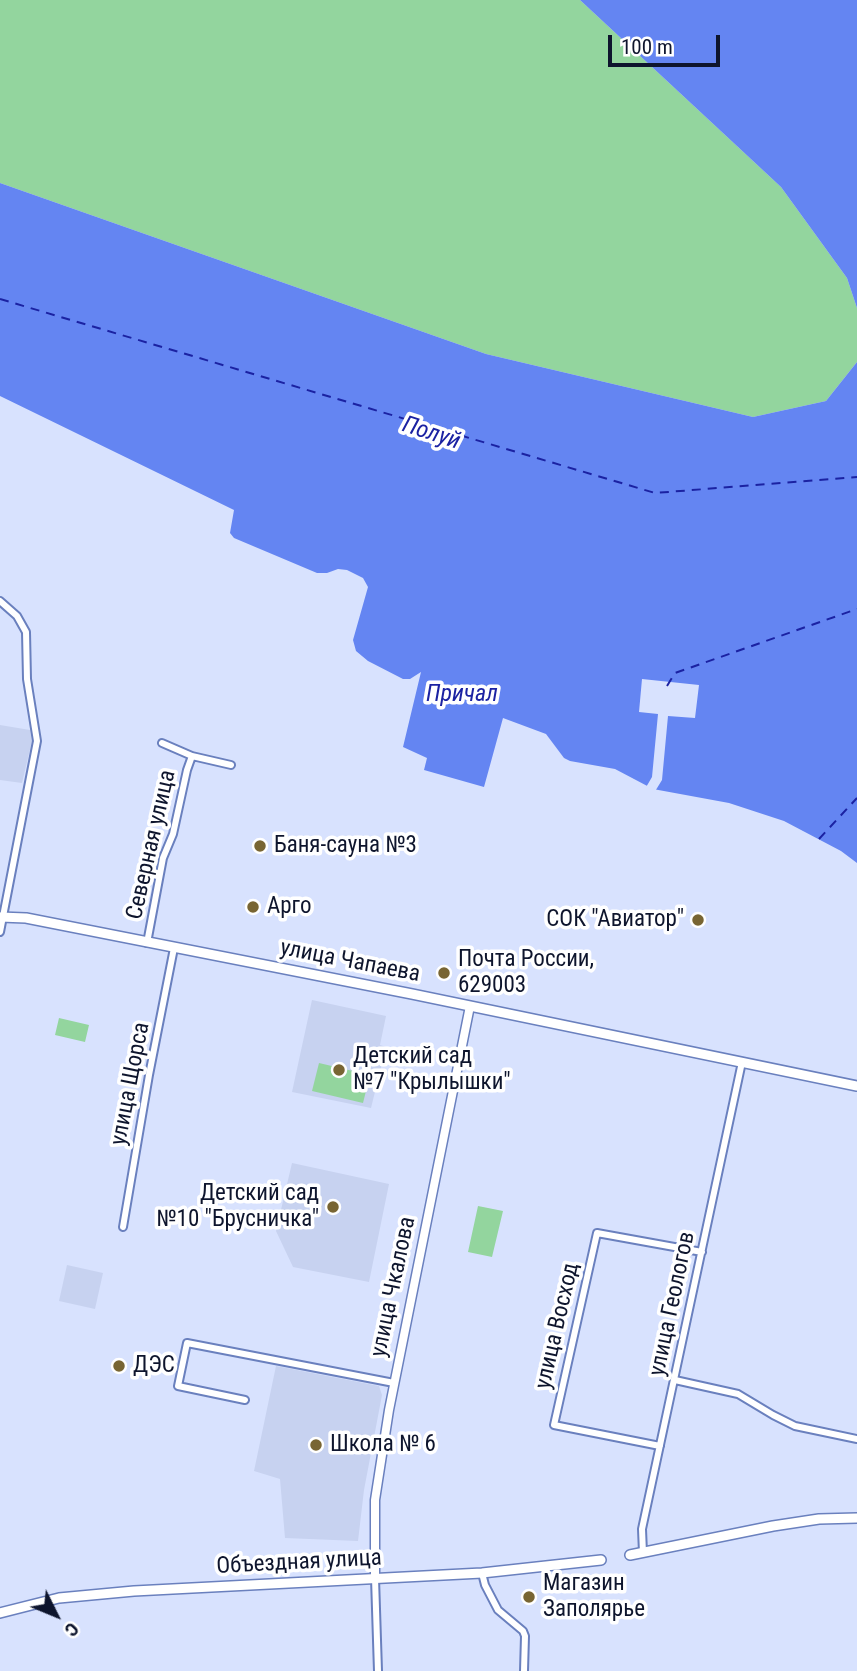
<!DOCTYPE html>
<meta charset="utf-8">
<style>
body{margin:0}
#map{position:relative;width:857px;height:1671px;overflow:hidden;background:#d8e2fe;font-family:"Roboto Condensed",sans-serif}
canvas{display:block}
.north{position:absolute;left:21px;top:1580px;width:70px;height:70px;-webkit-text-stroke:5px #fff;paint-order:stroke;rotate:133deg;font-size:19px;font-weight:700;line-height:28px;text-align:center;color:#0e152d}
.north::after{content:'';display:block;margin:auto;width:24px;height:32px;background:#0e152d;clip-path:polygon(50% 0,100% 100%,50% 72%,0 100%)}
.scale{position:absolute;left:608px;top:35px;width:112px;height:32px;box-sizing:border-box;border:4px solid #0e152d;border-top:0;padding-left:9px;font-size:21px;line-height:24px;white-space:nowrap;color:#0e152d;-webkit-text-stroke:5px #fff;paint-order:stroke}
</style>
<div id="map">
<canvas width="857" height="1671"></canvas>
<div class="north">С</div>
<div class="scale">100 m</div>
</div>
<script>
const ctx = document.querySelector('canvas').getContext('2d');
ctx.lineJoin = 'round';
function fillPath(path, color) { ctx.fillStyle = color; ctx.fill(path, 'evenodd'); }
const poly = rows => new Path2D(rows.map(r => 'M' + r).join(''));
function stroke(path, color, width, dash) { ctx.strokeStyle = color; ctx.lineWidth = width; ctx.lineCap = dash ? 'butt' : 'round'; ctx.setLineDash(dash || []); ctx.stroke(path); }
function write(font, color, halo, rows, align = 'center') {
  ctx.font = font + ' "Roboto Condensed",sans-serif'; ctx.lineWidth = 7; ctx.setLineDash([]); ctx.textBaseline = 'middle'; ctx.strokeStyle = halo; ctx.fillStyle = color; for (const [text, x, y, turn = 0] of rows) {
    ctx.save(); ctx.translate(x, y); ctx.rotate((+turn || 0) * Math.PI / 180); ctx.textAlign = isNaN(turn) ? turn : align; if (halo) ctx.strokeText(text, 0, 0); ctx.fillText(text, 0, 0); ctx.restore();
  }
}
fillPath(poly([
 [0,725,30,730,32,741,22,783,0,780],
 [312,1000,386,1016,380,1045,386,1047,371,1108,292,1092],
 [292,1163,389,1184,369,1282,293,1267,276,1231],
 [67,1265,103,1273,95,1309,59,1301],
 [276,1366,379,1386,382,1395,364,1490,358,1541,285,1538,280,1479,254,1471]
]), '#c7d2f0');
fillPath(poly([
 [0,0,580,0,781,187,847,278,857,308,857,362,826,401,753,417,486,354,0,183],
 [59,1018,89,1025,85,1042,55,1035],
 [319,1063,370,1075,363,1103,312,1091],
 [478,1206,503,1211,492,1257,468,1252]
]), '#93d59e');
fillPath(poly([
 [580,0,857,0,857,308,847,278,781,187],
 [0,183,486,354,753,417,826,401,857,362,857,863,841,851,784,821,729,803,653,789,615,769,570,761,564,758,546,734,503,718,484,787,424,770,427,758,403,747,421,672,410,679,403,679,368,661,356,651,353,640,368,587,363,578,347,570,338,569,327,573,317,573,234,538,230,533,234,510,0,396]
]), '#6485f2');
fillPath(poly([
 [642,679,699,685,695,718,668,716,662,780,654,793,645,789,652,777,658,714,639,712]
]), '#d8e2fe');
stroke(poly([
 [0,299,655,493,857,477],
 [667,686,675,673,857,609],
 [819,839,857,798]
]), '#1b22a2', 2, [9, 7]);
const minor = poly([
 [0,601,17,616,26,632,27,679,37,741,0,932],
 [162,743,192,756,231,765],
 [147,943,163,858,173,834,187,770,192,756],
 [123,1227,149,1075,174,948],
 [675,1380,738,1394,773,1415,795,1426,857,1439],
 [245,1400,178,1386,187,1343,394,1383],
 [660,1446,554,1425,597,1233,702,1252],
 [643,1553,642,1529,742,1062],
 [482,1573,485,1585,498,1610,523,1631,525,1636,524,1671],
 [375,1578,378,1671]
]);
const tertiary = poly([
 [375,1578,375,1500,389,1410,470,1006]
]);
const secondary = poly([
 [0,917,26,918,412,994,857,1086],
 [630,1555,773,1526,819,1519,857,1518],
 [0,1613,59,1598,134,1591,482,1573,601,1560]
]);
stroke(minor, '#6a80be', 10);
stroke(tertiary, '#6a80be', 11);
stroke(secondary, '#6a80be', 12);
stroke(minor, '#fff', 6);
stroke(tertiary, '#fff', 8);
stroke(secondary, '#fff', 9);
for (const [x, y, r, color] of [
 [260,846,7,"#786533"],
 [253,907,7,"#786533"],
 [698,920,7,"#786533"],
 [444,973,7,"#786533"],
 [339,1070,7,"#786533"],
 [333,1207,7,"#786533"],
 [119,1366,7,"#786533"],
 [316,1445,7,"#786533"],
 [529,1597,7,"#786533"]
]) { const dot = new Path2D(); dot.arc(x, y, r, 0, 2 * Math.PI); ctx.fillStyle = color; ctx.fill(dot); stroke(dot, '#fff', 2.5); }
write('23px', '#0e152d', '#fff', [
 ["Северная улица",152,845,-77],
 ["улица Чапаева",350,962,11],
 ["улица Щорса",131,1084,-79],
 ["улица Чкалова",394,1287,-78],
 ["улица Геологов",673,1304,-78],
 ["улица Восход",558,1326,-77],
 ["Объездная улица",299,1563,-3]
]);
write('23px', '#0e152d', '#fff', [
 ["Баня-сауна №3",274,846],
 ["Арго",267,907],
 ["СОК \"Авиатор\"",684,920,"right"],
 ["Почта России,",458,960],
 ["629003",458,986],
 ["Детский сад",353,1057],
 ["№7 \"Крылышки\"",353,1083],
 ["Детский сад",319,1194,"right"],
 ["№10 \"Брусничка\"",319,1220,"right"],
 ["ДЭС",133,1366],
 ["Школа № 6",330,1445],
 ["Магазин",543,1584],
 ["Заполярье",543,1610]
], 'left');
write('italic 24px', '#1b22a2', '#fff', [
 ["Полуй",431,434,18],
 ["Причал",462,695]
]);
</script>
